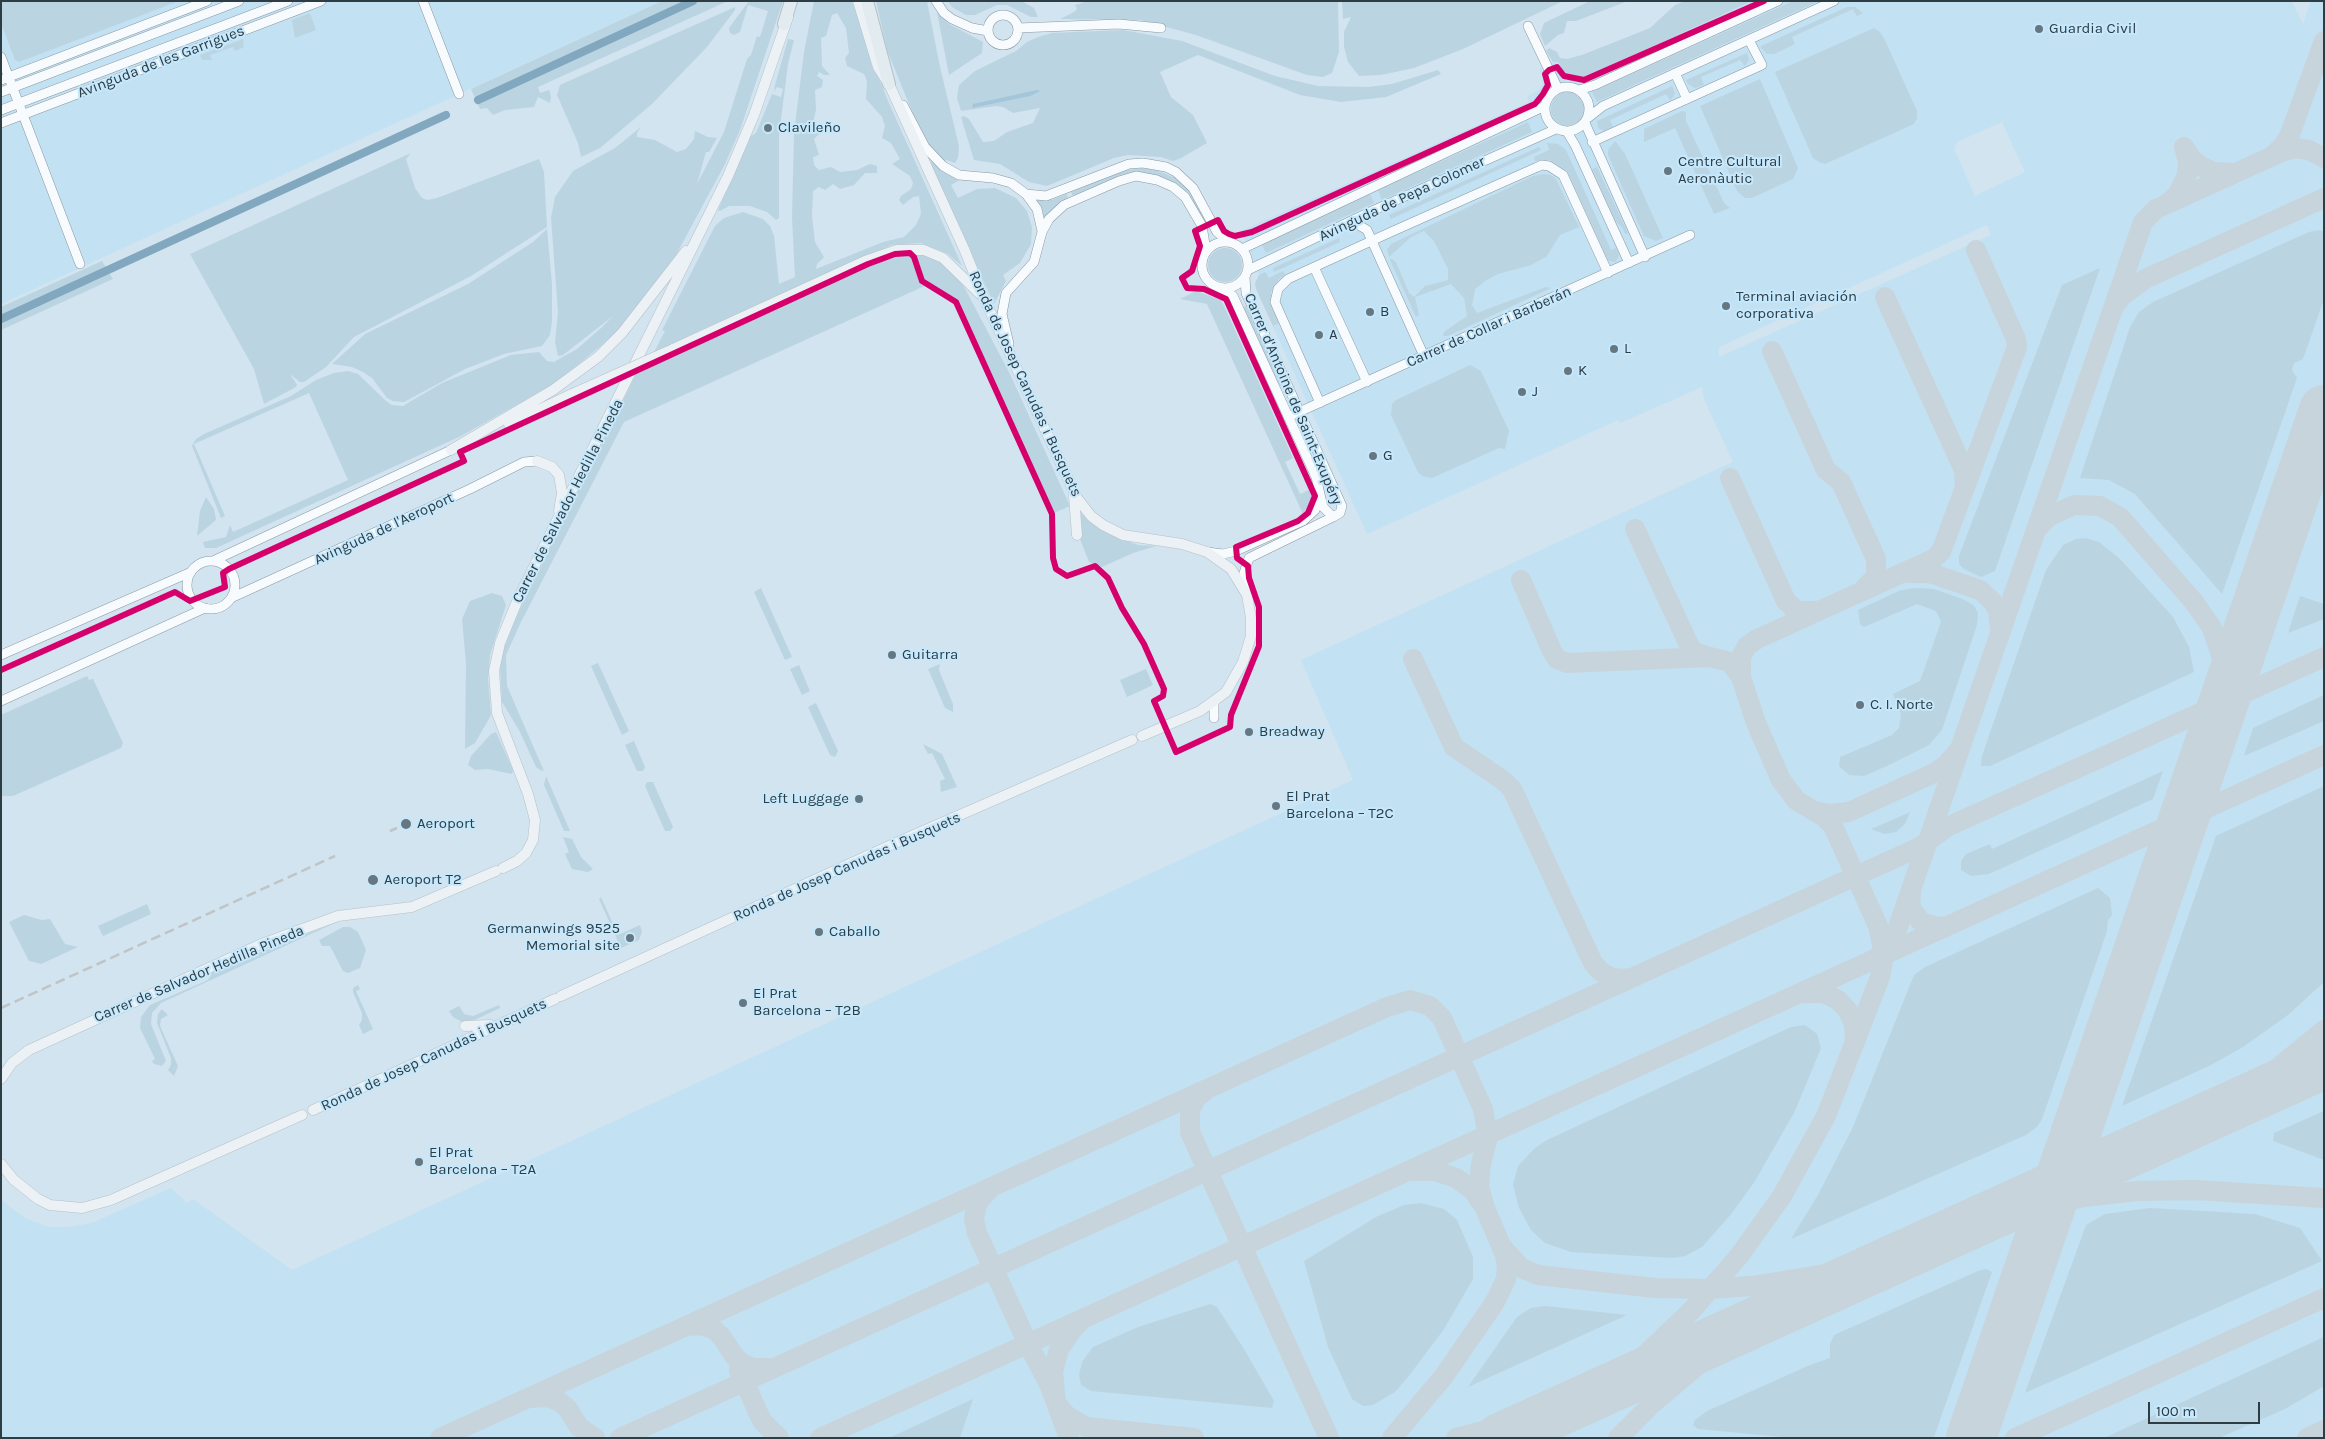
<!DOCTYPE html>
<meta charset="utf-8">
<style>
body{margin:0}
#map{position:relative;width:2325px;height:1439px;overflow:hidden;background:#d2e4ef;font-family:Karla,sans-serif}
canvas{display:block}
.frame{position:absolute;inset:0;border:2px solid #2e3c44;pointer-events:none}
.scale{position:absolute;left:2148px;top:1402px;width:112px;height:22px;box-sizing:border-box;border:2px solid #2e3c44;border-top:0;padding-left:6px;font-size:15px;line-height:18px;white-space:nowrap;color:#2e3c44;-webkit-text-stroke:4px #c5e8fc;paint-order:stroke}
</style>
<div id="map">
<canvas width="2325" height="1439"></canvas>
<div class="frame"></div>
<div class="scale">100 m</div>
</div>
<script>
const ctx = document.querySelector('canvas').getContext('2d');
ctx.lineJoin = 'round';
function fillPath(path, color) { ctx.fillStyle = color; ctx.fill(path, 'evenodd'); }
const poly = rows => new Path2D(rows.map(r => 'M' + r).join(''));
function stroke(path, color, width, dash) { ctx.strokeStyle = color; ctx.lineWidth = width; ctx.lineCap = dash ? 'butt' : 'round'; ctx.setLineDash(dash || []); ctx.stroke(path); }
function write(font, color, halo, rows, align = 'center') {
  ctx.font = font + ' Karla,sans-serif'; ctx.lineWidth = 4; ctx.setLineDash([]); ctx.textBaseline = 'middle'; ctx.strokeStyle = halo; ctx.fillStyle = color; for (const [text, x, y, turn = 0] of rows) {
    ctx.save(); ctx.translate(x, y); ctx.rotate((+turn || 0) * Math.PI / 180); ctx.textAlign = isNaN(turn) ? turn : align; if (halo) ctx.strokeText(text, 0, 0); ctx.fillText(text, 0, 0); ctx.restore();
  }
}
fillPath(poly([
 [1,1,662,1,1,304],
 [1752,1,2292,1,2303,24,2311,1,2324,1,2324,1438,1,1438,1,1200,25,1218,48,1227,69,1227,92,1223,171,1188,187,1203,193,1199,292,1270,1353,780,1301,660,1733,462,1704,399,1702,387,1620,423,1618,420,1367,534,1256,289,1259,274,1241,231,1529,102,1527,96,1538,91,1542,85,1543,79,1539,69,1553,62,1558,62,1584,78],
 [2002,122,2025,172,1975,196,1954,149,1957,142],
 [1987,225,1991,235,1719,357,1719,347]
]), '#c2e1f3');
fillPath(poly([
 [1,1,179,1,19,62,15,60,1,23],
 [662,1,728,1,538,87,540,93,549,90,551,96,550,103,538,97,534,107,505,110,493,115,487,108,480,109,471,89],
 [749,1,783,1,740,130,725,164,676,255,637,309,615,334,557,382,461,436,216,548,205,548,203,542,226,537,230,525,233,532,348,480,309,393,194,444,225,516,221,518,192,446,196,439,204,434,291,396,316,380,334,373,348,371,358,374,386,401,392,405,403,406,442,383,511,355,539,352,547,361,554,362,577,349,600,329,613,316,563,355,558,356,555,342,558,312,551,218,555,197,573,171,615,148,641,127,637,133,637,137,655,140,677,152,686,149,694,139,695,131,708,137,717,138,709,152,706,152,697,184,724,132,747,59,751,55,757,36,760,37,768,11,748,5,740,32,734,35,730,33,729,28],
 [814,1,854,1,874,66,888,101,962,266,948,254,921,243,892,245,701,330,653,354,665,331,662,330,715,226,724,218,743,212,763,219,770,226,774,236,779,284,795,277,792,218,794,133,804,52],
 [837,13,846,28,849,53,845,58,847,66,864,74,867,81,866,99,882,117,885,126,882,138,891,143,900,159,892,164,910,176,913,183,911,189,901,196,899,200,903,205,913,197,919,196,921,214,916,225,904,237,883,242,816,269,817,264,824,257,815,242,812,216,813,191,819,187,825,190,833,184,840,189,854,185,865,173,877,173,877,166,870,164,857,170,840,172,831,167,819,170,814,165,813,157,819,155,814,139,819,134,812,127,816,110,815,90,822,87,823,80,817,76,819,72,824,75,830,75,822,66,821,38,826,36,832,15],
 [876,1,927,1,940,67,959,146,958,158,955,163,946,160,943,161,931,151,913,114,887,50],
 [948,1,1024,1,1023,2,1034,8,1038,17,1031,17,1007,5,997,5,975,15,966,15,952,7],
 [1088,1,1338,1,1339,52,1332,73,1323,77,1307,75,1196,35,1140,20,1060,19,1074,12,1077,9,1075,5],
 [1342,1,1563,1,1463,49,1414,68,1381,75,1359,76,1348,62,1344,47,1344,32,1351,17,1343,19],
 [1590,1,1628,1,1576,21,1567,21,1564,33,1558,35,1545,46,1540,34,1544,23],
 [1685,1,1752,1,1584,78,1564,73,1558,62,1553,62,1546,51,1549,48,1557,52,1560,58,1567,59,1582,55,1650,28,1675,5],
 [1793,1,1819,1,1597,102,1592,92],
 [735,7,735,10,707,47,652,104,600,148,581,157,578,143,557,95,560,85],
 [1847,7,1855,7,1863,13,1857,16,1853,9,1792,37,1795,44,1774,54,1767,54,1761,48,1761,46],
 [937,12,949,24,983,42,982,53,949,75],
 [310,13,316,30,295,38,292,20],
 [1874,28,1879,31,1884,38,1917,111,1917,118,1914,124,1825,164,1819,162,1813,158,1775,72],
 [1123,30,1182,41,1275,76,1318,86,1368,87,1392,84,1438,70,1441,74,1386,97,1341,102,1300,95,1198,55,1160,72,1171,97,1193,115,1207,143,1181,158,1173,161,1161,157,1128,155,1114,158,1047,186,1029,182,1000,164,974,160,961,117,964,116,969,119,983,142,994,141,1007,132,1033,123,1040,108,1013,113,1003,107,996,106,961,111,957,98,959,85,975,71,1016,51,1027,42,1038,37,1052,33],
 [243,39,244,47,235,51,233,47,210,55,212,60,202,60,200,55],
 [788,39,794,40,788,64,779,135,779,218,776,220,767,212,750,206,729,206,720,211,718,210,751,136,756,133,772,94,781,97,783,89,777,87,774,92,775,85],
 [1747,53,1749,60,1745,66,1740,60,1701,77,1704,85,1695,88,1688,84,1686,80],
 [1760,79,1798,168,1793,179,1752,198,1745,198,1737,191,1700,106],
 [1672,86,1675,93,1671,100,1670,100,1666,94,1610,120,1613,127,1604,131,1598,128,1597,121],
 '1551 109a17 17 0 1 1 34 0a17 17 0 1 1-34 0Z',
 [1682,111,1686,112,1686,121,1724,203,1730,208,1714,214,1675,128,1644,142,1644,129],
 [1528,122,1532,132,1382,200,1378,190],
 [1615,141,1625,154,1663,238,1656,241,1644,236,1608,155,1608,150],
 [1547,143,1558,144,1566,150,1611,250,1616,248,1619,255,1616,262,1608,261,1567,171,1550,160,1535,161,1534,157,1549,150],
 [1539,147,1541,150,1391,219,1389,215],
 [411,153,406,159,415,188,422,198,427,200,437,198,539,159,544,172,547,227,471,276,354,337,326,367,304,382,300,382,290,374,297,385,296,387,264,404,254,369,190,254],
 [932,162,947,174,960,180,951,185,958,198,977,189,995,188,1016,198,1027,211,1032,227,1031,244,1020,263,1003,275,1006,281,994,304,930,163],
 [1597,167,1628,233,1625,234,1622,227,1616,222,1592,169],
 [1142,168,1156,170,1178,179,1193,194,1208,222,1204,224,1190,198,1131,173,1118,177,1073,196,1071,192,1120,171],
 [1544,174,1551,175,1556,179,1579,227,1560,235,1546,257,1531,265,1498,274,1485,281,1475,289,1472,305,1477,313,1546,287,1551,288,1448,336,1443,336,1444,332,1467,316,1464,298,1451,284,1415,297,1419,315,1416,317,1390,260,1391,258,1396,262,1409,293,1414,297,1425,286,1448,280,1448,269,1434,241,1424,231,1411,237,1389,257,1387,250,1391,244,1533,176],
 [1067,194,1068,199,1060,203,1045,219,1036,199,1051,200],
 [1370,194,1374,203,1266,253,1261,243],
 [547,229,552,284,552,321,550,335,542,346,504,354,465,369,404,402,393,401,387,398,372,378,363,372,352,367,332,364,365,334,468,284,533,242],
 [2319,230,2324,232,2324,299,2303,359,2294,363,2292,370,2297,378,2222,594,2135,494,2109,480,2080,478,2130,327,2139,312,2153,302,2309,232],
 [1339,238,1340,242,1274,272,1273,268],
 '1208 265a17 17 0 1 1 34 0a17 17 0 1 1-34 0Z',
 [916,252,929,255,950,268,961,281,1010,374,1070,506,1054,513,958,301,929,284,624,422,521,622,506,655,507,686,544,771,540,770,536,767,519,730,502,702,500,666,502,654,513,623,636,374,881,261],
 [102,261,113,279,1,330,1,307],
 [2100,268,1995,571,1981,577,1964,569,1959,564,1959,556,2062,285],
 [1283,271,1285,275,1279,279,1271,292,1271,305,1279,323,1273,326,1256,289,1255,283,1259,275,1265,272,1269,278],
 [1196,291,1221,300,1226,310,1293,458,1285,462,1300,494,1309,490,1313,500,1303,514,1207,304,1180,299],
 [1246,306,1283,388,1275,381,1242,308],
 [1470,365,1481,371,1509,431,1505,449,1499,448,1432,478,1422,476,1418,472,1391,415,1392,404,1396,400],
 [206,497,214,509,216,520,197,536,200,511],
 [1081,513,1090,522,1109,534,1138,545,1156,546,1133,553,1102,567,1089,562,1080,539],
 [2086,538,2099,542,2120,559,2173,617,2189,647,2194,672,1990,766,1981,766,1982,756,2046,570,2063,545,2076,539],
 [761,588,792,657,785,660,754,592],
 [1916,588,1934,589,1965,600,1974,606,1978,613,1977,625,1942,730,1929,745,1889,765,1864,776,1849,775,1839,766,1840,757,1892,735,1899,728,1901,714,1893,694,1920,681,1941,622,1936,611,1917,604,1864,627,1860,624,1858,610,1901,590],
 [492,593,502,596,506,605,490,655,488,679,491,715,475,743,465,749,466,664,462,619,470,601],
 [2300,596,2324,604,2324,619,2288,633],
 [598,663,629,731,622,735,591,666],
 [940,664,939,670,953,704,953,712,945,708,928,669],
 [799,665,810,691,802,695,790,669],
 [1146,669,1153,685,1127,697,1120,680],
 [87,676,89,680,93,679,123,743,121,748,13,796,1,796,1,715],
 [2324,695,2324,721,2244,756,2253,728],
 [816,703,838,751,835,757,830,755,808,707],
 [496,732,513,770,512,774,488,769,475,770,468,765,471,756,491,734],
 [634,741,645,767,643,771,637,771,625,745],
 [923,744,942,754,957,787,941,792,940,781,945,779,932,753,928,754],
 [2163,771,2153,799,1989,874,1971,876,1961,870,1961,861,1966,854,1990,844,1992,849],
 [546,776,570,831,564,831,544,785],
 [647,782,653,782,673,827,670,831,665,831,645,786],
 [2324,786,2324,982,2288,1015,2243,1047,2211,1065,2122,1106,2216,836],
 [1910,812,1905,824,1896,832,1884,834,1871,829],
 [563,837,572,839,581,857,593,869,588,872,572,869,565,854,569,852],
 [2098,888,2110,898,2112,915,2108,920,2107,931,2081,1007,2042,1119,2037,1127,2026,1135,1791,1239,1818,1195,1853,1127,1914,975,1925,967],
 [601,897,618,935,640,925,642,932,639,940,621,948,599,899],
 [147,904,151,914,103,936,98,926],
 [24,915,42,920,50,919,65,944,78,947,41,964,29,961,9,922],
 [337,922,161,1003,152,1013,151,1024,166,1061,162,1066,154,1064,152,1061,155,1059,140,1028,141,1017,150,1005,208,980,213,971],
 [343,927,350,927,358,932,366,950,360,968,348,973,343,971,330,946,322,946,319,940],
 [358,985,360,989,356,991,373,1029,363,1034,359,1025,362,1020,362,1013,353,992,353,988],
 [499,1005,500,1008,466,1024,453,1017,449,1011,459,1006,464,1014,473,1016],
 [162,1009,168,1015,161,1019,160,1026,178,1066,174,1076,168,1070,171,1065,171,1058,157,1023,158,1014],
 [1805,1025,1817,1034,1821,1048,1795,1111,1755,1181,1732,1213,1702,1247,1685,1256,1672,1258,1571,1252,1545,1243,1531,1230,1519,1208,1513,1185,1518,1166,1535,1148,1547,1140,1791,1027],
 [2324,1111,2324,1160,2273,1141,2274,1133],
 [1421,1203,1444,1209,1457,1220,1473,1257,1473,1279,1444,1329,1408,1377,1395,1392,1373,1405,1363,1406,1352,1399,1328,1347,1304,1261,1378,1216,1404,1205],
 [2150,1208,2255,1214,2300,1228,2322,1261,2025,1393,2086,1225,2105,1214],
 [1986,1269,1992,1272,1934,1437,1793,1438,1698,1429,1693,1425,1695,1420,1707,1411,1810,1365,1830,1358,1830,1344,1834,1335,1978,1271],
 [1210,1304,1217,1307,1244,1349,1274,1401,1272,1408,1091,1391,1081,1385,1079,1375,1082,1362,1093,1347,1138,1327],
 [1546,1306,1627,1315,1468,1387,1517,1317,1531,1308],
 [2324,1337,2324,1386,2285,1409,2219,1438,2104,1438],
 [973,1399,960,1438,889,1438]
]), '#bbd4e2');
fillPath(poly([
 [1037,90,1040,91,1030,96,972,108,973,104]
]), '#a3c6db');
stroke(poly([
 [478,100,693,1],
 [1,319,446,115]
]), '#81a8bf', 8);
stroke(poly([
 [2184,147,2192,159,2202,167,2214,172,2234,173],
 [2272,156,2283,146,2290,134,2324,41],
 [2169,202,2178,194,2187,175,2188,161,2184,147],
 [1885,297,1964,470,1965,487],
 [2115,305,2122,296,2145,279,2324,198],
 [1772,351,1826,470,1841,482,1876,559,1876,576,1862,591],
 [1730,478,1786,601,1797,611,1817,611],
 [1635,529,1690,647,1694,652,1709,657],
 [2036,530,2048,517,2074,505,2100,506,2120,517,2194,602,2212,628,2224,664,2223,703],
 [1908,573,1930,573,1980,590,1992,601,1998,610,2000,631],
 [1521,580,1552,651,1557,659,1567,663,1710,657,1730,662,1741,677],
 [1413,659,1454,747,1504,781,1512,789,1593,963,1600,971,1610,977,1621,979,1631,978],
 [1814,811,1830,814,1849,812,1936,772,1946,765,1958,751],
 [1911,892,1910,907,1921,922,1938,927,1947,926],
 [1879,955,1891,944,1898,927,2143,222,2156,209,2284,151,2295,148,2309,150,2324,158],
 [1802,993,1824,993,1838,1000,1848,1011,1854,1024,1855,1042],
 [1205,1091,1196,1098,1190,1110,1190,1132,1329,1438],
 [2200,1120,2274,1071,2324,1030],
 [1412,1171,1435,1171,1456,1178,1473,1190,1482,1204],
 [991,1188,980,1199,976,1208,974,1219,977,1233,1028,1344,1049,1384,1069,1438],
 [1962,1230,2042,1206,2084,1197,2138,1191,2195,1190,2324,1198],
 [1503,1248,1521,1268,1538,1275,1655,1288,1710,1289,1752,1286,1831,1273,1879,1260,1973,1223],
 [1079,1323,1072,1330,1059,1349,1053,1372,1056,1403,1067,1416,1086,1427,1194,1438],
 [686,1326,702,1325,713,1329,721,1336,735,1357,743,1364,753,1368,772,1368],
 [739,1370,762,1421,779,1438],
 [1603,1391,1643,1357,1691,1311,1739,1256,1782,1196,1826,1116,1880,977,1884,954,1878,926,1833,826,1824,817,1796,800,1781,780,1756,723,1741,677,1741,657,1747,646,1757,639,1933,559,1941,552,2017,347,2016,339,1976,250],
 [530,1398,547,1397,560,1402,568,1409,579,1427,595,1438],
 [440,1438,1387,1007,1410,1000,1430,1006,1442,1018,1483,1109,1488,1137,1481,1164,1479,1187,1485,1208,1505,1255,1507,1266,1506,1279,1495,1302,1444,1376,1392,1438],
 [620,1438,1902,855,1920,847,1947,827,2324,657],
 [820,1438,2324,755],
 [1456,1438,1522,1421,1581,1401],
 [1618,1438,1651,1405,1704,1360,1754,1327,1818,1293],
 [2015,1438,2324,1298],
 [2307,1438,2324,1430]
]), '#c8d4db', 20);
stroke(poly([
 [1500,1438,2324,1064],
 [1971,1438,2324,410]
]), '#c8d4db', 50);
const minor = poly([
 [423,1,459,94],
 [936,1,944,13,952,19,972,28,988,31],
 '988 30a15 15 0 1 1 30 0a15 15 0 1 1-30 0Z',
 [1528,26,1558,89],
 [1018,28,1119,24,1161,28],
 [1,57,80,264],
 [1675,73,1687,99],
 [1,80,207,1],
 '1545 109a22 22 0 1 1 44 0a22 22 0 1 1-44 0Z',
 [1579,90,1595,85,1778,1],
 [1,92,239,1],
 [903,105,925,147,943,166,959,175,993,178,1011,183,1026,194,1046,196,1129,164,1143,163,1166,167,1176,172,1193,188,1217,232,1229,242],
 [1,110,288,1],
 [1589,117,1603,106,1834,1],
 [1,123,321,1],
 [1585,123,1645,257],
 [1567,132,1575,145,1629,263],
 [1592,142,1762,65,1749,40],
 [1026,194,1037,209,1042,231],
 [1352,221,1367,230,1424,356],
 '1202 265a23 23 0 1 1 46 0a23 23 0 1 1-46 0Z',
 [1242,249,1545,106],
 [1314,267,1367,382],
 [1248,270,1372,211,1556,129],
 [1245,277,1246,293,1342,506,1340,513,1333,517,1249,558,1244,573,1247,594],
 [1219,288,1233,296,1316,477,1323,507,1333,517],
 [1009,344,1002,314,1006,293,1034,262,1042,232,1049,219,1064,205,1119,181,1136,176,1157,180,1173,187,1185,197,1202,226,1206,250],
 [1320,403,1278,309,1275,302,1278,289,1288,279,1391,232,1535,168,1542,165,1549,166,1563,175,1608,273],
 [1288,417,1690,235],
 [1207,552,1223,554,1236,551,1303,521,1315,510,1320,496],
 [215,560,451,450],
 '187 585a24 24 0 1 1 48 0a24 24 0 1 1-48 0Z',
 [231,598,470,489,524,462,537,461],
 [1,655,191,572],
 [1,701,205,608],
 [1214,718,1214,702]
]);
const major = poly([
 [858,1,878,67,889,84,965,251,983,296,1077,498,1091,516,1103,525,1123,535,1182,544,1207,552,1231,569,1247,595,1251,618,1251,636,1243,662,1226,692,1200,711,1142,736],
 [673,349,865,261,897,250,924,250,943,258,980,294],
 [509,424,572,394],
 [451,450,553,390,598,357,622,333,686,251],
 [537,461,552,467,559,475,562,493,559,511],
 [1074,496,1077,535],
 [503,868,517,861,526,853,533,840,535,820,528,794,497,713,494,671,500,643,518,599,728,176,754,115,788,17],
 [561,996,891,845,1132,740],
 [465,1026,490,1025],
 [1,1079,12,1063,29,1050,259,945,338,916,412,907,496,871],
 [313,1110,555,999],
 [1,1164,14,1180,38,1199,50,1205,82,1208,111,1200,302,1115]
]);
const highway = poly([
 [867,1,889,84],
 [784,24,791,1]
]);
stroke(minor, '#8a98a0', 10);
stroke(major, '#b6c0c6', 11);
stroke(highway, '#b6c0c6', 14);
stroke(minor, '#f8fbfd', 9);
stroke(major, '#ebf1f5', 10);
stroke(highway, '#e1ebf0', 12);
stroke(poly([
 [390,831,397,828],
 [1,1008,335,856]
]), '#bfc4c7', 2.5, [10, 5]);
const majorBridge = poly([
 [572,394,673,349]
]);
stroke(majorBridge, '#b6c0c6', 11, []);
stroke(majorBridge, '#ebf1f5', 10);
stroke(poly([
 [1,670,175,592,190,601,225,587,223,573,229,569,464,461,460,452,868,264,895,254,910,253,914,257,922,281,956,302,1052,514,1053,558,1056,569,1067,576,1095,566,1108,578,1122,608,1144,644,1164,689,1163,696,1154,701,1176,752,1230,727,1231,715,1259,646,1259,607,1249,578,1248,566,1237,558,1236,547,1298,521,1308,513,1315,496,1226,299,1204,289,1187,288,1182,278,1192,271,1200,246,1195,231,1218,220,1224,231,1229,234,1235,236,1252,232,1526,108,1535,104,1543,94,1548,85,1545,74,1549,70,1557,67,1564,76,1584,80,1764,1]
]), '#d6006c', 6);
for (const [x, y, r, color] of [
 [2039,29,5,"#677780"],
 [768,128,5,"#677780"],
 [1668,171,5,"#677780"],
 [1726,306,5,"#677780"],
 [1370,312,5,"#677780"],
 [1319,335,5,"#677780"],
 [1614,349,5,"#677780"],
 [1568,371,5,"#677780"],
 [1522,392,5,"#677780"],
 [1373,456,5,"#677780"],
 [892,655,5,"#677780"],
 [1860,705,5,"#677780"],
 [1249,732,5,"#677780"],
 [859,799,5,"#677780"],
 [1276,806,5,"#677780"],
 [406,824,6,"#677780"],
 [373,880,6,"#677780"],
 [819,932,5,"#677780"],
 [630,938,5,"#677780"],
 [743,1003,5,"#677780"],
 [419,1162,5,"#677780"]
]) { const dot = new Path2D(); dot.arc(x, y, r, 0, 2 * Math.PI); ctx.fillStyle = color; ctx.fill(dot); stroke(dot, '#c5e8fc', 2); }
write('15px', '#2e3c44', '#c5e8fc', [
 ["Guardia Civil",2049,29],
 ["Clavileño",778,128],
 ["Centre Cultural",1678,162],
 ["Aeronàutic",1678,179],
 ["Terminal aviación",1736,297],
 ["corporativa",1736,314],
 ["B",1380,312],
 ["A",1329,335],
 ["L",1624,349],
 ["K",1578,371],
 ["J",1532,392],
 ["G",1383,456],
 ["Guitarra",902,655],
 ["C. I. Norte",1870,705],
 ["Breadway",1259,732],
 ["El Prat",1286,797],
 ["Barcelona – T2C",1286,814],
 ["Left Luggage",849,799,"right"],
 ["Aeroport",417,824],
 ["Aeroport T2",384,880],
 ["Germanwings 9525",620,929,"right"],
 ["Memorial site",620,946,"right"],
 ["Caballo",829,932],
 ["El Prat",753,994],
 ["Barcelona – T2B",753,1011],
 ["El Prat",429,1153],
 ["Barcelona – T2A",429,1170]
], 'left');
write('15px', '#2e3c44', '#c5e8fc', [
 ["Avinguda de les Garrigues",161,62,-21],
 ["Avinguda de Pepa Colomer",1402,199,-25],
 ["Carrer de Collar i Barberán",1489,327,-24],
 ["Ronda de Josep Canudas i Busquets",1025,384,65],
 ["Carrer d'Antoine de Saint-Exupéry",1293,399,67],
 ["Carrer de Salvador Hedilla Pineda",568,501,-63],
 ["Avinguda de l'Aeroport",384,529,-25],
 ["Ronda de Josep Canudas i Busquets",847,867,-24],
 ["Carrer de Salvador Hedilla Pineda",199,974,-23],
 ["Ronda de Josep Canudas i Busquets",434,1055,-25]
]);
</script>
